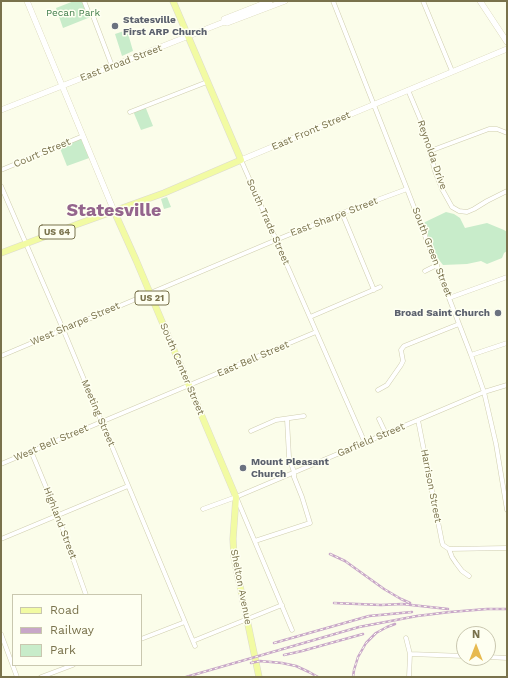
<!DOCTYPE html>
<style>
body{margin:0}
#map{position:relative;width:508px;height:678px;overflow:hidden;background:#fbfdea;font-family:"Work Sans",sans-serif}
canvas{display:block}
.frame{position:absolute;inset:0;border:2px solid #79724c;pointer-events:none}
.legend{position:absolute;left:12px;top:594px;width:130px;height:72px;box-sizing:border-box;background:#fefff1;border:1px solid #c9c7af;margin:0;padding:5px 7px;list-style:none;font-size:12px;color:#79724c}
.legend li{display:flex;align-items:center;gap:8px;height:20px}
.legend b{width:20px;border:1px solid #c9c7af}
.north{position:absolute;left:456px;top:626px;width:40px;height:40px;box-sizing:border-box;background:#fefff1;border:1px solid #c9c7af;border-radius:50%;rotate:0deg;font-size:11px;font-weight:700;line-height:16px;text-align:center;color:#79724c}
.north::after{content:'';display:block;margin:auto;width:14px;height:18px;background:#e7ba4f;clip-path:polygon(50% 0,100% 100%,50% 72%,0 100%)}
</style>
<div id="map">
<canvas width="508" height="678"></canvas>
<div class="frame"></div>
<ul class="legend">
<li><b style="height:5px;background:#f2fba3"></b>Road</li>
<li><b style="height:5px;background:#c8a7c8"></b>Railway</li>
<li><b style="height:11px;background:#c8ecca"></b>Park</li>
</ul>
<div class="north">N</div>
</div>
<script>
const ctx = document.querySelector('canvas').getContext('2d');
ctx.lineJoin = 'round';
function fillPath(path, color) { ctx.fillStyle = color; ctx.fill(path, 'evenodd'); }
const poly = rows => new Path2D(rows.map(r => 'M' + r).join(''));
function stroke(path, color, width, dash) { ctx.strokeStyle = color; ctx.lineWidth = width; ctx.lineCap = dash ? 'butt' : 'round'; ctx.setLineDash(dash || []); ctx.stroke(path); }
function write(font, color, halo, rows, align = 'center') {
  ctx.font = font + ' "Work Sans",sans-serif'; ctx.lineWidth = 3; ctx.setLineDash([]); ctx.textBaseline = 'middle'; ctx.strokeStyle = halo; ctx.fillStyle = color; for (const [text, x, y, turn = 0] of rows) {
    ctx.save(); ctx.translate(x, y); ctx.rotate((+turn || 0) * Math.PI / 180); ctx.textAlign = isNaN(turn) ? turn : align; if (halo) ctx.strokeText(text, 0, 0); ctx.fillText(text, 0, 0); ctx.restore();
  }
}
fillPath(poly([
 [74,1,84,1,93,16,63,28,56,8],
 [127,30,133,51,122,56,115,34],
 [145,106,153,126,141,130,133,111],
 [83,136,92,157,67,166,59,146],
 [167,197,171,207,164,209,161,199],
 [446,212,454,214,460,218,465,228,487,223,504,230,507,232,507,251,504,253,502,258,487,264,481,261,467,264,443,265,436,256,423,223]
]), '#c8ecca');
const street = poly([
 [84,1,88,11,93,16,112,66],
 [333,1,407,189,471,355,484,392,496,444,507,510],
 [423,1,452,71],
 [408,90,421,121,435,171,442,189,452,207,459,211,467,212,474,209,487,201,507,191],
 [130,112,207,82],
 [430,151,489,129,497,129,507,133],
 [241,160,365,443],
 [1,170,83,136],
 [1,186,63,329,195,646],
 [342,213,374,290],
 [425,271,437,265],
 [449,298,507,277],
 [310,317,380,287],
 [471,355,507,343],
 [1,356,276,240,342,213,407,189],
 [378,390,387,385,401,365,403,361,401,350,404,346,459,324],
 [379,419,386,434],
 [418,420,442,542,443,545,449,549],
 [251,431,276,420,304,416],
 [31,451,58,516,86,595],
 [1,464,316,332],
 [237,499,292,630],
 [203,509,236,497,484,392,507,385],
 [1,539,128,486],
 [255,541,310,523,302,497,294,477,294,472,289,457,287,419],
 [449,549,507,548],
 [449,549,452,557,456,563,462,571,469,576],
 [1,634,17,677],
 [406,638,410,654,409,677],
 [141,639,185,622],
 [193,641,282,605],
 [410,654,464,656],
 [488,657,507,658],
 [41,677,73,665]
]);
const secondary = poly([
 [27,1,114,211],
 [480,1,507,42],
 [224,22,224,19,270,1],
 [1,110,224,22,227,23,285,1],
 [241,160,507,49]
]);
const primary = poly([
 [114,211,136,260,236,497,233,539,234,557,259,677],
 [1,253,78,224,164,193,241,160,173,1]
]);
stroke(street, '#d0ceaf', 5);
stroke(secondary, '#d3d0ad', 6);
stroke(primary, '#dcdad0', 7);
stroke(street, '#fff', 4);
stroke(secondary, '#fff', 5.5);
stroke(primary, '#f2fba3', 6);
const rail = poly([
 [330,554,345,561,384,589,401,599,410,603],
 [334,603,381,605,402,604,448,609],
 [274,643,369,616,412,612],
 [284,655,302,651,363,634],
 [251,663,260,661,282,663,296,666,309,672,318,677],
 [186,677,359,627,417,616,450,612,487,609,507,609],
 [353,677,354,670,358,657,366,643,376,633,387,627,395,624]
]);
stroke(rail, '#c8a7c8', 2.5);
stroke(rail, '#fefff1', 1, [3]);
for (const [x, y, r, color] of [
 [115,26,4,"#6b7280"],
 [498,313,4,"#6b7280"],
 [243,468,4,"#6b7280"]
]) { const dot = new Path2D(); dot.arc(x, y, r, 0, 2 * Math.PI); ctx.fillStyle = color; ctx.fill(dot); stroke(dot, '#fefff1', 1.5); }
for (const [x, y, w] of [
 [57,232,36],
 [152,298,34]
]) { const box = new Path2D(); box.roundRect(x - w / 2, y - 7, w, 14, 3); ctx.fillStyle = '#fefff1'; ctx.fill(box); stroke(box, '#79724c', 1); }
write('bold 9px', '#79724c', null, [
 ["US 64",57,232],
 ["US 21",152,298]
]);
write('10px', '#437f4e', '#fefff1', [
 ["Pecan Park",73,13]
]);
write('bold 10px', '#5b616d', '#fefff1', [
 ["Statesville",123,20],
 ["First ARP Church",123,32],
 ["Broad Saint Church",490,313,"right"],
 ["Mount Pleasant",251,462],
 ["Church",251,474]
], 'left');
write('10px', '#79724c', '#fefff1', [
 ["East Broad Street",121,63,-21],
 ["East Front Street",311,131,-23],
 ["Court Street",42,153,-23],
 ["Reynolda Drive",432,155,71],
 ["East Sharpe Street",334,217,-21],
 ["South Trade Street",268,222,66],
 ["South Green Street",432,252,69],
 ["West Sharpe Street",75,324,-23],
 ["East Bell Street",253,359,-23],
 ["South Center Street",182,369,67],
 ["Meeting Street",98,413,67],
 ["Garfield Street",371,440,-23],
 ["West Bell Street",51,443,-23],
 ["Harrison Street",431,486,79],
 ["Highland Street",60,523,69],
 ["Shelton Avenue",241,587,79]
]);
write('bold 18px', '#94658d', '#fefff1', [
 ["Statesville",114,211]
]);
</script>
